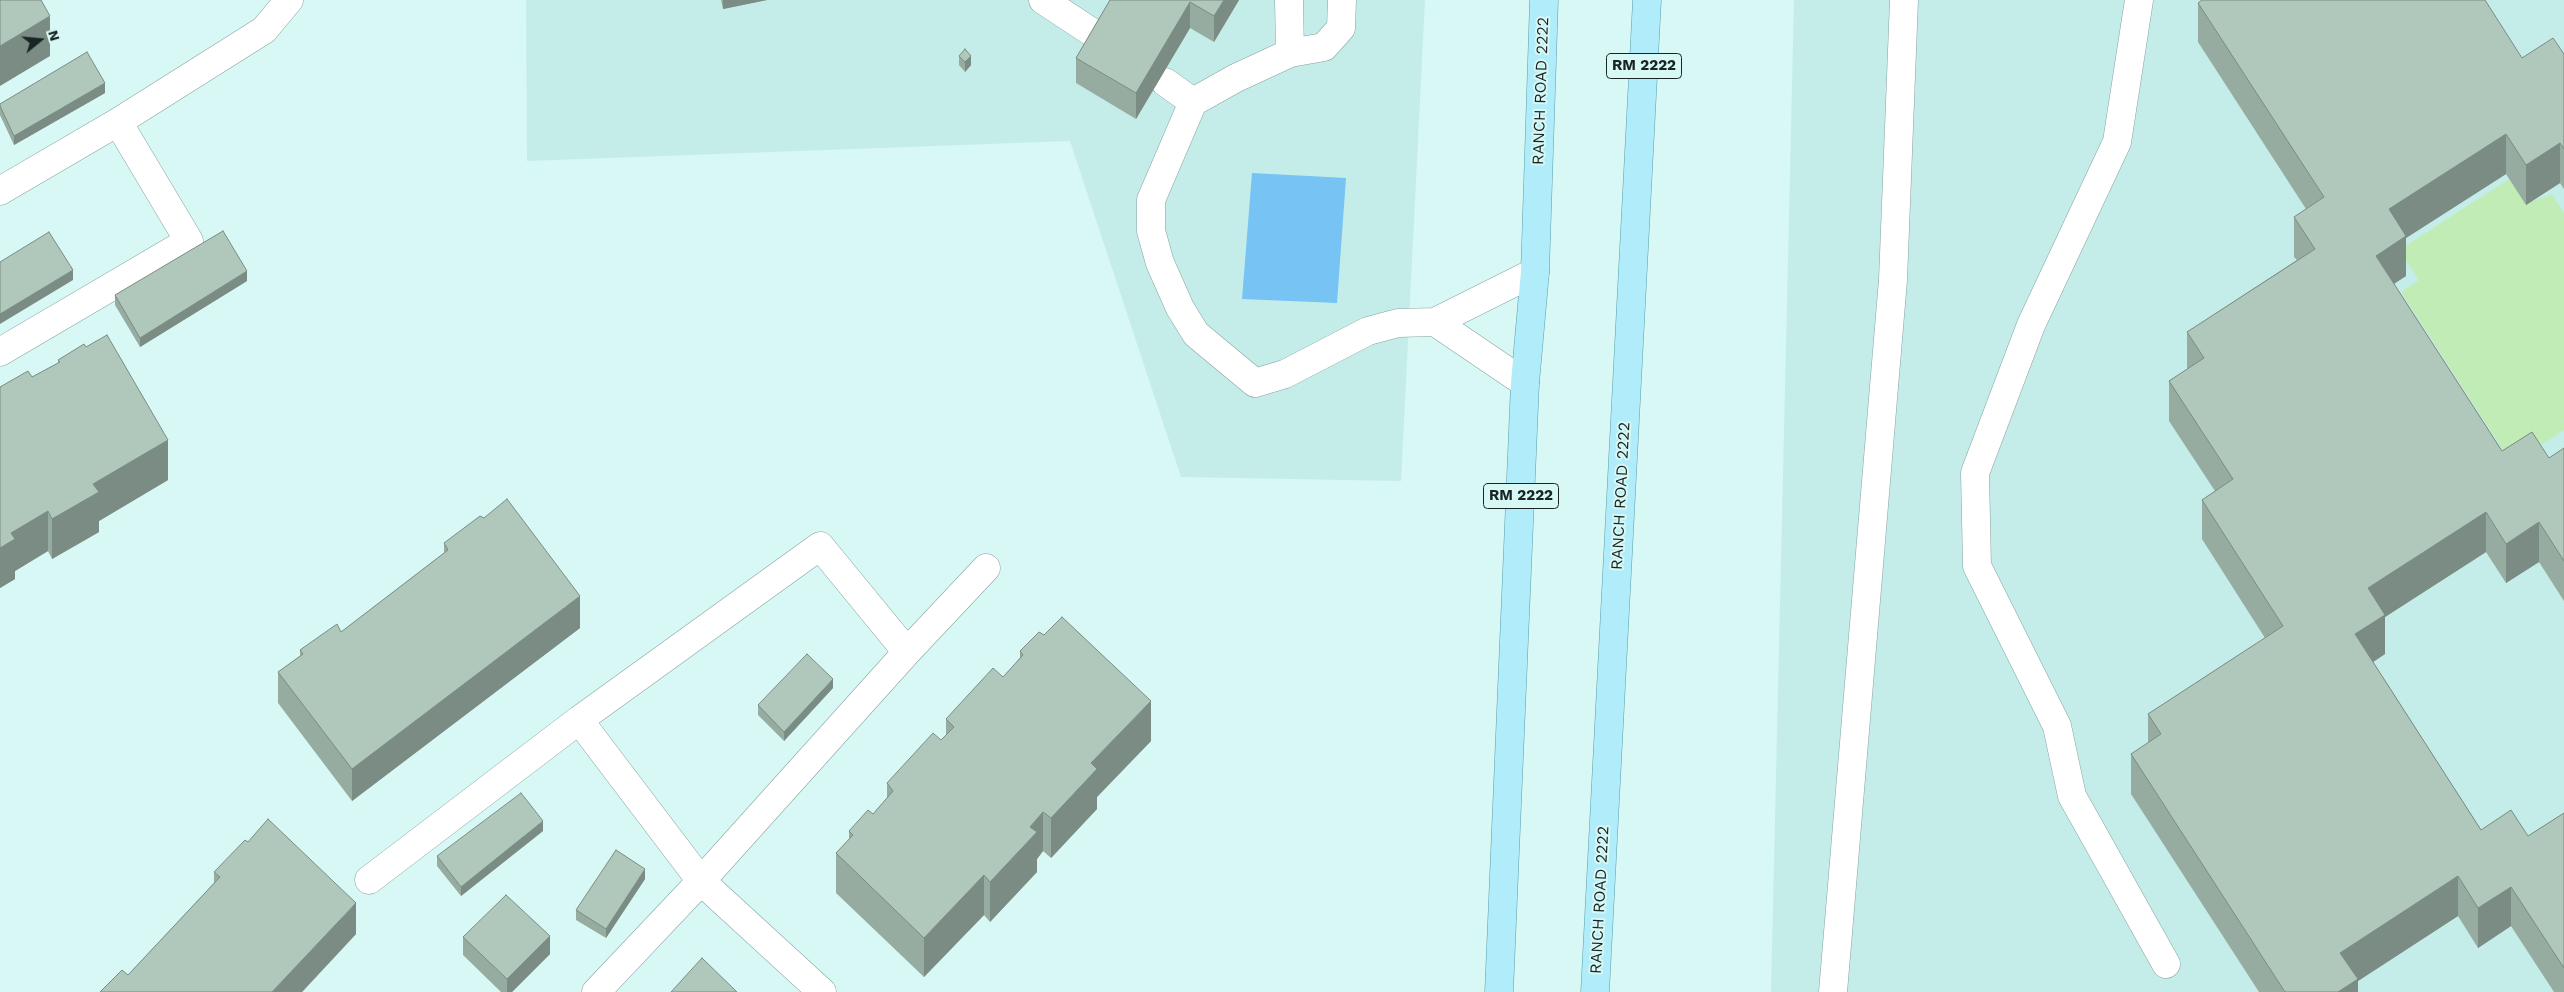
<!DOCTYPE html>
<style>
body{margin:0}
#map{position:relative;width:2564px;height:992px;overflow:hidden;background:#d8f8f5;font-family:"Work Sans",sans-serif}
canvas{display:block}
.north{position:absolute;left:15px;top:15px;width:50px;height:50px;-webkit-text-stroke:4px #d8f8f5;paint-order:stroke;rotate:73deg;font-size:14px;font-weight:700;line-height:20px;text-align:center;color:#192524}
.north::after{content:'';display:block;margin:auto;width:18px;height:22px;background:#192524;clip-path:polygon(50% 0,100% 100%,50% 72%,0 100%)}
</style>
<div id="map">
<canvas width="2564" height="992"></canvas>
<div class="north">N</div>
</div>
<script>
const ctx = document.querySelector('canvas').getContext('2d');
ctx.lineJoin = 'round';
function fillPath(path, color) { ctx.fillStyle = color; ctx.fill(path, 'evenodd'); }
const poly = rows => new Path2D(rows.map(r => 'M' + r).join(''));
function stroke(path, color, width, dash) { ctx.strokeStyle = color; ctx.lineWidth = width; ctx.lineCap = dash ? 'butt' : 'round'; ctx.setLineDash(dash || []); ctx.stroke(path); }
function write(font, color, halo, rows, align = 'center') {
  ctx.font = font + ' "Work Sans",sans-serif'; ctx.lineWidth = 4; ctx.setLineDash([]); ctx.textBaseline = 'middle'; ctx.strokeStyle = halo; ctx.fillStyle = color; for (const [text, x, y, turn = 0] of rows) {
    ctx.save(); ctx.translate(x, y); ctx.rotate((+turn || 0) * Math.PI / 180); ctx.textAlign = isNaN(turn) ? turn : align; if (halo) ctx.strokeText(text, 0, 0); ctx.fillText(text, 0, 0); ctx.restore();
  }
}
fillPath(poly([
 [526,0,1425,0,1401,481,1181,477,1070,141,527,161],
 [1794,0,2564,0,2564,992,1771,992]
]), '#c4ede9');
fillPath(poly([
 [2514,176,2530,202,2552,194,2564,213,2564,430,2512,464,2401,292,2419,280,2399,250]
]), '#c2ecb5');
fillPath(poly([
 [1252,173,1346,178,1337,303,1242,299]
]), '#77c3f4');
const minor = poly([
 [1043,0,1096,35],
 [1289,0,1290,53,1236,78,1193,102,1151,200,1151,231,1160,263,1180,308,1196,334,1255,383,1285,374,1368,331,1398,323,1435,322,1535,272],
 [2139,0,2117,142,2031,325,1975,473,1977,566,2057,726,2072,796,2166,964],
 [1290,53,1324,47,1341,28,1342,0],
 [1165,82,1193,102],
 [0,191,118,122,264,30,289,0],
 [1435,322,1525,383],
 [0,352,189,241,118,122],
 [579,720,701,881,907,652,986,568],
 [369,880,579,720,820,546,907,652],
 [596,992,701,881,822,992],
 [1833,992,1893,280,1904,0]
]);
const major = poly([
 [1499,992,1525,383,1535,272,1544,0],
 [1595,992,1647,0]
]);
stroke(minor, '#85a3a0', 29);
stroke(major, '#599eac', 29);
stroke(minor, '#fff', 28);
stroke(major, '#b0ecf9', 28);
fillPath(poly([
 [721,0,767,0,723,9],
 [1110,0,1239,0,1214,42,1190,28,1136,119,1076,83,1076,58],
 [2198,3,2522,58,2564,54,2564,189,2560,183,2526,205,2506,174,2406,238,2406,276,2394,284,2502,451,2549,458,2564,448,2564,601,2539,562,2506,583,2486,552,2385,617,2385,654,2373,662,2481,830,2528,836,2564,813,2564,992,2554,992,2511,926,2478,948,2458,916,2358,981,2358,992,2259,992,2131,794,2131,754,2148,743,2148,714,2265,638,2202,539,2202,500,2215,491,2169,421,2169,381,2187,369,2187,332,2297,260,2294,257,2294,217,2306,209,2198,42],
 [959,56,971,65,965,72,959,65],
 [105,93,14,145,0,115,0,104],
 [247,281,140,347,115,305,115,295],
 [58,360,168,480,99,521,99,532,52,559,48,551,15,571,15,579,0,588,0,387,32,377,58,363],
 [444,543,580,628,352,801,278,703,278,672,300,656,300,650,341,632,444,553],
 [1020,651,1151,741,1097,797,1097,809,1051,858,1043,851,1037,859,1037,872,990,922,984,915,924,977,836,893,836,853,849,839,849,831,873,814,887,798,887,783,941,740,946,735,946,719,1003,677,1020,658],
 [833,688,784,741,758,715,758,705],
 [543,831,461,896,437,866,437,856],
 [214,872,356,934,302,992,100,992,128,975,214,883],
 [645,879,606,938,576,920,576,910],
 [463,937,550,954,512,992,501,992,463,955]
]), '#96aca1');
fillPath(poly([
 [723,0,767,0,723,9],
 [1224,0,1239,0,1214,42,1214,16],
 [1190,2,1190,28,1136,119,1136,93],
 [50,16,50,56,0,86,0,46],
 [971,56,971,65,965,72,965,62],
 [105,83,105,93,14,145,14,136],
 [2506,134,2506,174,2406,238,2406,276,2376,295,2376,256,2389,209],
 [2560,143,2560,183,2526,205,2526,165],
 [73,270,73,280,0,324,0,314],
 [247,271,247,281,140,347,140,338],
 [168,440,168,480,99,521,99,532,52,559,52,519,93,484],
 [48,511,48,551,15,571,15,579,0,588,0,548,11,533],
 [2486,512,2486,552,2385,617,2385,654,2355,674,2355,634,2368,588],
 [2539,522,2539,562,2506,583,2506,544],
 [580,596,580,628,352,801,352,769],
 [833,679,833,688,784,741,784,732],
 [1151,701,1151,741,1097,797,1097,809,1051,858,1051,818,1091,763],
 [1043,812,1043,851,1037,859,1037,872,990,922,990,882,1030,827],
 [543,821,543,831,461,896,461,887],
 [645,869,645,879,606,938,606,929],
 [984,875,984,915,924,977,924,938],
 [2458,876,2458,916,2358,981,2358,992,2338,992,2340,953],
 [2511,887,2511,926,2478,948,2478,908],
 [356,903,356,934,302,992,272,992],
 [550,936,550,954,512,992,507,992,507,979]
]), '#7a8c83');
const building = poly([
 [0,0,41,0,50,16,0,46,0,0],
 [1110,0,1224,0,1214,16,1190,2,1136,93,1076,58,1110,0],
 [2202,0,2485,0,2522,58,2553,38,2564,54,2564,149,2560,143,2526,165,2506,134,2389,209,2406,236,2376,256,2502,451,2532,432,2549,458,2564,448,2564,561,2539,522,2506,544,2486,512,2368,588,2385,615,2355,634,2481,830,2511,810,2528,836,2564,813,2564,968,2511,887,2478,908,2458,876,2340,953,2358,979,2338,992,2285,992,2131,754,2161,734,2148,714,2283,626,2202,500,2233,479,2169,381,2204,358,2187,332,2315,249,2294,217,2324,197,2198,3,2202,0],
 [965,49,971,56,965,62,959,56,965,49],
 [87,52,105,83,14,136,0,106,0,104,87,52],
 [223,231,247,271,140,338,115,295,223,231],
 [49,232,73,270,0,314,0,262,49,232],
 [107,335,168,440,93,484,99,492,52,519,48,511,11,533,15,539,0,548,0,387,28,371,32,377,60,362,58,360,84,344,86,347,107,335],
 [507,499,580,596,352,769,278,672,303,654,300,650,337,624,341,632,448,550,444,543,480,516,484,518,507,499],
 [1062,617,1151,701,1091,763,1097,769,1051,818,1043,812,1030,827,1037,832,990,882,984,875,924,938,836,853,853,835,849,831,868,810,873,814,893,791,887,783,933,733,941,740,954,727,946,719,993,668,1003,677,1023,655,1020,651,1039,632,1044,635,1062,617],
 [807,654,833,679,784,732,758,705,807,654],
 [521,793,543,821,461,887,437,856,521,793],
 [268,819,356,903,272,992,100,992,122,970,128,975,220,877,214,872,245,840,248,842,268,819],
 [616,850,645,869,606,929,576,910,616,850],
 [506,895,550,936,507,979,463,937,506,895],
 [702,958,737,992,671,992,702,958]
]);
fillPath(building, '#afc8bb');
stroke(building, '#7a8c83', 1);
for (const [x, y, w] of [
 [1644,66,75],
 [1521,496,75]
]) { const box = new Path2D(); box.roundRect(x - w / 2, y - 12.5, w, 25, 4); ctx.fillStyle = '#d8f8f5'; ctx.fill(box); stroke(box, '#192524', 1); }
write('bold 15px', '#192524', null, [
 ["RM 2222",1644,66],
 ["RM 2222",1521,496]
]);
write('16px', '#192524', '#d8f8f5', [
 ["RANCH ROAD 2222",1541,91,-88],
 ["RANCH ROAD 2222",1621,496,-87],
 ["RANCH ROAD 2222",1600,900,-87]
]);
</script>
